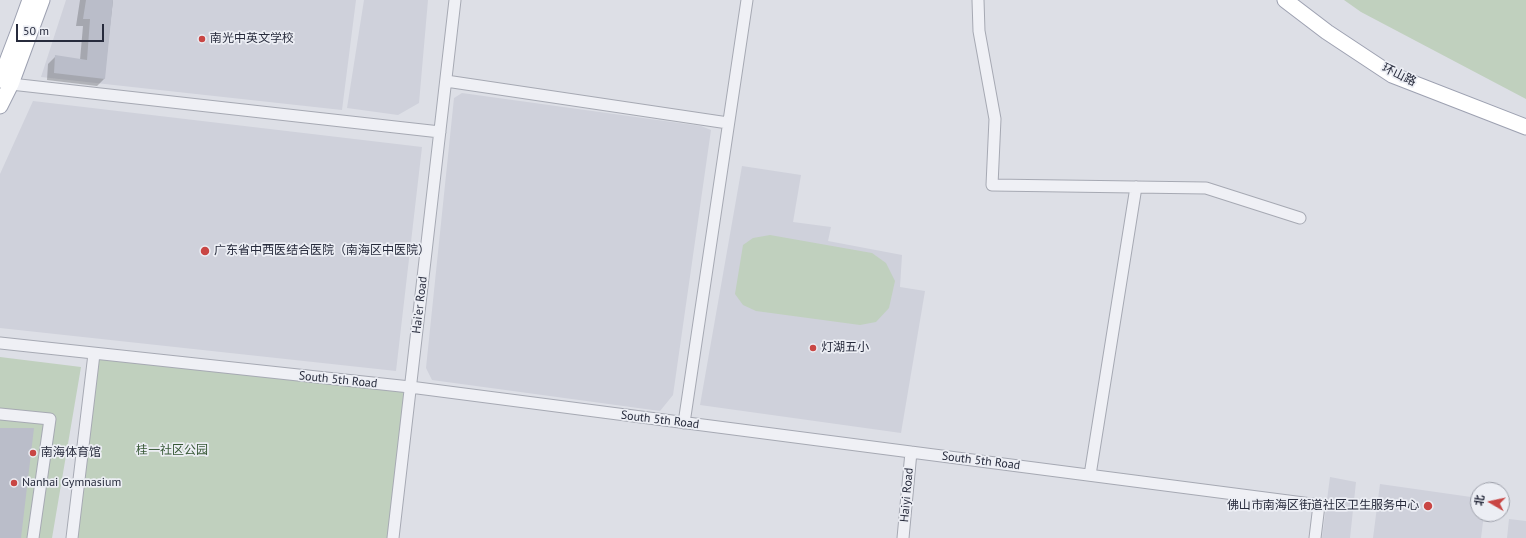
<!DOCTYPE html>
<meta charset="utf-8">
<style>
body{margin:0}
#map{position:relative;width:1526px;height:538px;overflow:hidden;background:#dddfe6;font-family:"PT Sans","Noto Sans SC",sans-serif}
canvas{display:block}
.north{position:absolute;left:1470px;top:482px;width:40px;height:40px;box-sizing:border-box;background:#eceef4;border:1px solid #9da0aa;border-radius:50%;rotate:279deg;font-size:11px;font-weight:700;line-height:16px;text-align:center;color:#272b3c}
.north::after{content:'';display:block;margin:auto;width:14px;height:18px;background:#c94644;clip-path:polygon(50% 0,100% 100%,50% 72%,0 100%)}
.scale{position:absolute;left:16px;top:24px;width:88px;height:18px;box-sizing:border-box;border:2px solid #272b3c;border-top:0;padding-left:5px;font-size:12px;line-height:14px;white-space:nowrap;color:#272b3c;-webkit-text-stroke:3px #eceef4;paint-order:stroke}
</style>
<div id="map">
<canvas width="1526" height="538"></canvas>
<div class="north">北</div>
<div class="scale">50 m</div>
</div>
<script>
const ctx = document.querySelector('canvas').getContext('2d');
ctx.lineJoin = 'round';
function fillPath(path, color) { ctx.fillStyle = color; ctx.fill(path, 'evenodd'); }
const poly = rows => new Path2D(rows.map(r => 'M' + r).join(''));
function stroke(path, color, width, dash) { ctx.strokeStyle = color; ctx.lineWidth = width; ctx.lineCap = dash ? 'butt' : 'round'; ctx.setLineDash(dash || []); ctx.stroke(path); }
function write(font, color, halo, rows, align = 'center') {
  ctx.font = font + ' "PT Sans","Noto Sans SC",sans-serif'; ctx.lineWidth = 3.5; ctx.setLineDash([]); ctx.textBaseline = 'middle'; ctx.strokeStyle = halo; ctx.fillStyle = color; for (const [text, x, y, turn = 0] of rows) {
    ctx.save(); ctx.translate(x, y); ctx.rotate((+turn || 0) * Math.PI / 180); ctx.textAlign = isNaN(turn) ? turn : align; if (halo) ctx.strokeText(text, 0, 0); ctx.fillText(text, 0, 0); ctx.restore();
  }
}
fillPath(poly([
 [66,0,356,0,342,110,41,77],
 [364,0,428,0,419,103,398,115,347,108],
 [462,93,701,126,711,130,673,395,660,411,432,380,426,368,454,98],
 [33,101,422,147,396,371,0,328,0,174],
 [742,166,801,175,793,222,831,227,828,241,902,255,900,287,925,291,901,433,700,405],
 [1330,477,1356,482,1350,538,1322,538],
 [1380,484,1478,498,1478,514,1484,514,1481,538,1373,538],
 [1509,519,1526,521,1526,538,1507,538]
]), '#cfd1db');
fillPath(poly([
 [1344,0,1526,0,1526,99,1361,12],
 [770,235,872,253,886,263,895,281,889,308,876,322,860,325,756,311,743,305,735,294,743,245,753,238],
 [94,354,410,387,393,538,72,538],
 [0,357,81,367,52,538,0,538]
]), '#c0d0be');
fillPath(poly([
 [80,0,113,0,104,79,97,86,47,80,48,64,56,56,80,60,83,26,76,26]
]), '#0003');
fillPath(poly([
 [86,0,113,0,105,79,54,73,55,55,87,60,90,19,83,19],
 [0,428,34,428,21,538,0,538]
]), '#babdc9');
const minor = poly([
 [978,0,979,31,995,119,992,185,1206,188,1300,218],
 [446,81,728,123],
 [11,84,440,132],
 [0,343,410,387,1319,505,1315,538],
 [0,414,50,419,33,538],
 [684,423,747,0],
 [1090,475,1136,187],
 [72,538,94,354],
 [393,538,455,0],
 [903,538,911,452]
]);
const major = poly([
 [1285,0,1327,32,1392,75,1526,127],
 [0,80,21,25,30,0],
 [0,106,11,84,42,0]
]);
stroke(minor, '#a6a9b3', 13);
stroke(major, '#9da1b1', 17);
stroke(minor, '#eff0f5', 11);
stroke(major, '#fff', 15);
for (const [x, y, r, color] of [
 [202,39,4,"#c94644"],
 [205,251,5,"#c94644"],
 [813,348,4,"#c94644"],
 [33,453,4,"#c94644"],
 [14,483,4,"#c94644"],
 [1428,506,5,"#c94644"]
]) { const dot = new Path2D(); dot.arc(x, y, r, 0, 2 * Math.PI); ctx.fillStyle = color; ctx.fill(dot); stroke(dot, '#eceef4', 1.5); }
write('12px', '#272b3c', '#eceef4', [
 ["南光中英文学校",210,39],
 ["广东省中西医结合医院（南海区中医院）",214,251],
 ["灯湖五小",821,348],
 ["南海体育馆",41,453],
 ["Nanhai Gymnasium",22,483],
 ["佛山市南海区街道社区卫生服务中心",1419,506,"right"]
], 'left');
write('12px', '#272b3c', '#eceef4', [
 ["环山路",1399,75,26],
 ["Hai'er Road",420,305,-83],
 ["South 5th Road",338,380,6],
 ["South 5th Road",660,420,7],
 ["South 5th Road",981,461,7],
 ["Haiyi Road",907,495,-85]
]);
write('12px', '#365735', '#eceef4', [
 ["桂一社区公园",172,451]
]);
</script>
